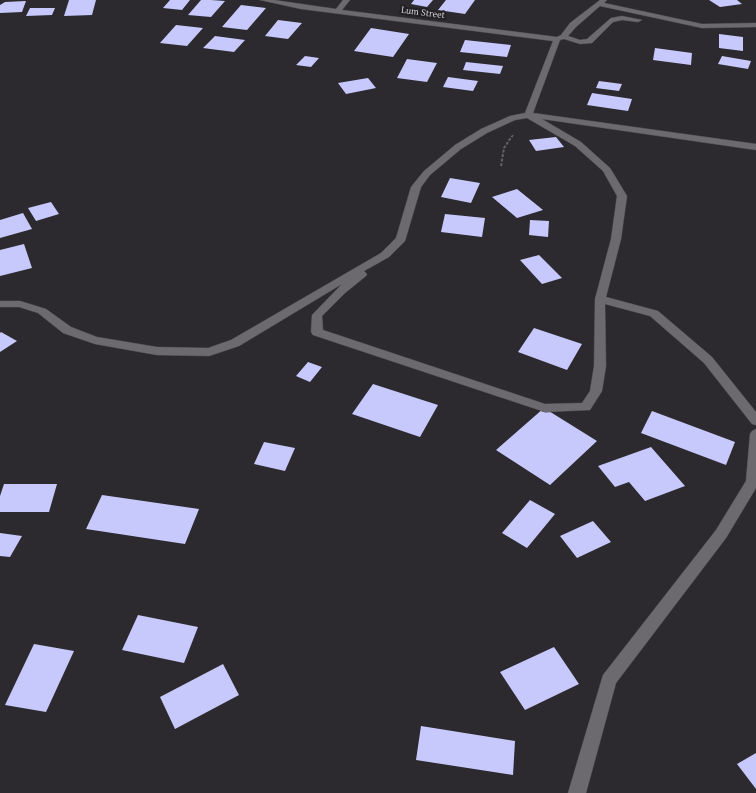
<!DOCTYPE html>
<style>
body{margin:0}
canvas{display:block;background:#2c2a2e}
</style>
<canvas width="756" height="793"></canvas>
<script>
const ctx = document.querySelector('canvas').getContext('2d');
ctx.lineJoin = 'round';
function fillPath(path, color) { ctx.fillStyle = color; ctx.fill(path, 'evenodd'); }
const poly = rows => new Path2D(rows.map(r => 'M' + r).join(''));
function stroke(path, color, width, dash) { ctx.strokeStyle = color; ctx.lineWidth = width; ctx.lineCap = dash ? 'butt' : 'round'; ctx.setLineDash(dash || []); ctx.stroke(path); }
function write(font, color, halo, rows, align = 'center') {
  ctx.font = font + ' "PT Serif",serif'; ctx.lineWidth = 4; ctx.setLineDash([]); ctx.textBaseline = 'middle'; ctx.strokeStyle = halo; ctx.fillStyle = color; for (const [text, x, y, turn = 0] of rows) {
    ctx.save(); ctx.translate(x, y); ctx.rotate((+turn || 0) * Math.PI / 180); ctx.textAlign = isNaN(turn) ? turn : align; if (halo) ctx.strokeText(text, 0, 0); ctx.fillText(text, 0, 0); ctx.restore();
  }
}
fillPath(poly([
 [69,0,96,0,92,15,64,16],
 [170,0,190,0,182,10,163,8],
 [201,0,211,0,225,1,211,17,188,15],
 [414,0,433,0,427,7,411,4],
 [446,0,475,0,465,14,438,10],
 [709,0,737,0,742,4,720,7],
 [26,1,22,12,0,13,0,5,5,2],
 [241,5,266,8,247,30,222,27],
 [30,8,55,8,52,15,26,16],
 [278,20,302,23,288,39,265,36],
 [176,25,203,28,187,46,160,43],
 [371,28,409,34,393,57,354,51],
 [719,34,743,37,743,51,719,48],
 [215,36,245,40,234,52,203,48],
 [465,40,511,45,507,57,460,52],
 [655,48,692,53,691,65,653,60],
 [305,56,319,58,311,67,296,65],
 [722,56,751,61,748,69,718,64],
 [407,59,437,63,427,82,397,78],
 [466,62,503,66,500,74,463,70],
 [448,77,478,81,473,91,443,87],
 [368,78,376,88,346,94,338,83],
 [599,81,622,84,619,91,596,88],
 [592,93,632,99,628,111,587,105],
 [556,137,564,147,536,151,529,140],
 [450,178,480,183,471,203,441,197],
 [517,189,543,210,517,218,492,197],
 [51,202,59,214,36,221,28,208],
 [23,213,32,229,0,238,0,220],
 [445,214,485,218,482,237,441,232],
 [530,220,549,221,548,237,529,235],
 [24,244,32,268,0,276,0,250],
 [539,255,562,278,542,284,520,260],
 [534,328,582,344,567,370,518,352],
 [1,332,17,341,0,352,0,333],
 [308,362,322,367,310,382,296,376],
 [373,384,438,405,420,437,352,414],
 [544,408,597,441,550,485,496,450],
 [652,411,735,442,726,465,641,433],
 [264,442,295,448,285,471,254,464],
 [651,447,685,486,645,501,629,482,615,487,598,466],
 [4,484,57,484,49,512,0,512,0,496],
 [102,495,199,509,185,544,86,529],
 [530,500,555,514,527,548,502,533],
 [593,521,611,542,577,558,560,536],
 [0,533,22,536,10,557,0,556],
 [138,615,198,627,184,663,122,650],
 [34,644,74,651,46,712,5,705],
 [554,647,579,684,525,710,500,672],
 [223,664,239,695,175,729,160,697],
 [421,726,515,741,513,775,416,760],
 [756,753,756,789,737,764]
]), '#c7c9fd');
const minor = poly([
 [260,0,274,0,336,9,343,0,350,0,342,10,557,37,561,35,570,23,600,0,607,0,604,3,702,24,756,23,756,27,702,28,600,6,576,27,568,36,580,40,587,39,611,18,622,16,642,20,638,22,622,20,613,22,592,43,580,44,564,39,560,40,533,113,756,144,756,150,542,119,581,142,610,168,627,196,621,239,606,297,658,311,712,357,756,412,756,425,752,424,704,363,650,316,605,304,606,366,602,391,590,410,545,412,313,335,311,332,312,315,342,284,239,346,209,356,157,355,95,344,63,333,38,313,19,307,0,307,0,301,20,301,46,309,71,327,97,337,157,347,208,348,231,340,381,253,396,238,411,187,424,171,455,145,481,129,510,116,525,113,553,41,301,9,260,0],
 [527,118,575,146,603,171,617,196,611,239,595,299,594,366,590,391,582,403,545,404,323,330,322,316,345,293,366,276,367,274,364,271,389,257,405,241,421,187,430,175,461,149,487,133,515,120,527,118],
 [756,429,756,488,726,538,616,683,586,793,568,793,603,675,716,530,746,481,750,434,752,431,756,429]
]);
stroke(minor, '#4a484b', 1);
stroke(poly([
 [512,137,513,135]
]), '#636164', 1.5, [2.5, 1.5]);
stroke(poly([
 [501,166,504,148,512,136]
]), '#636164', 2, [3, 1.5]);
fillPath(minor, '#6c696f');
write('9px', '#d4d2d5', '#222024', [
 ["Lum Street",423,13,7]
]);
</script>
